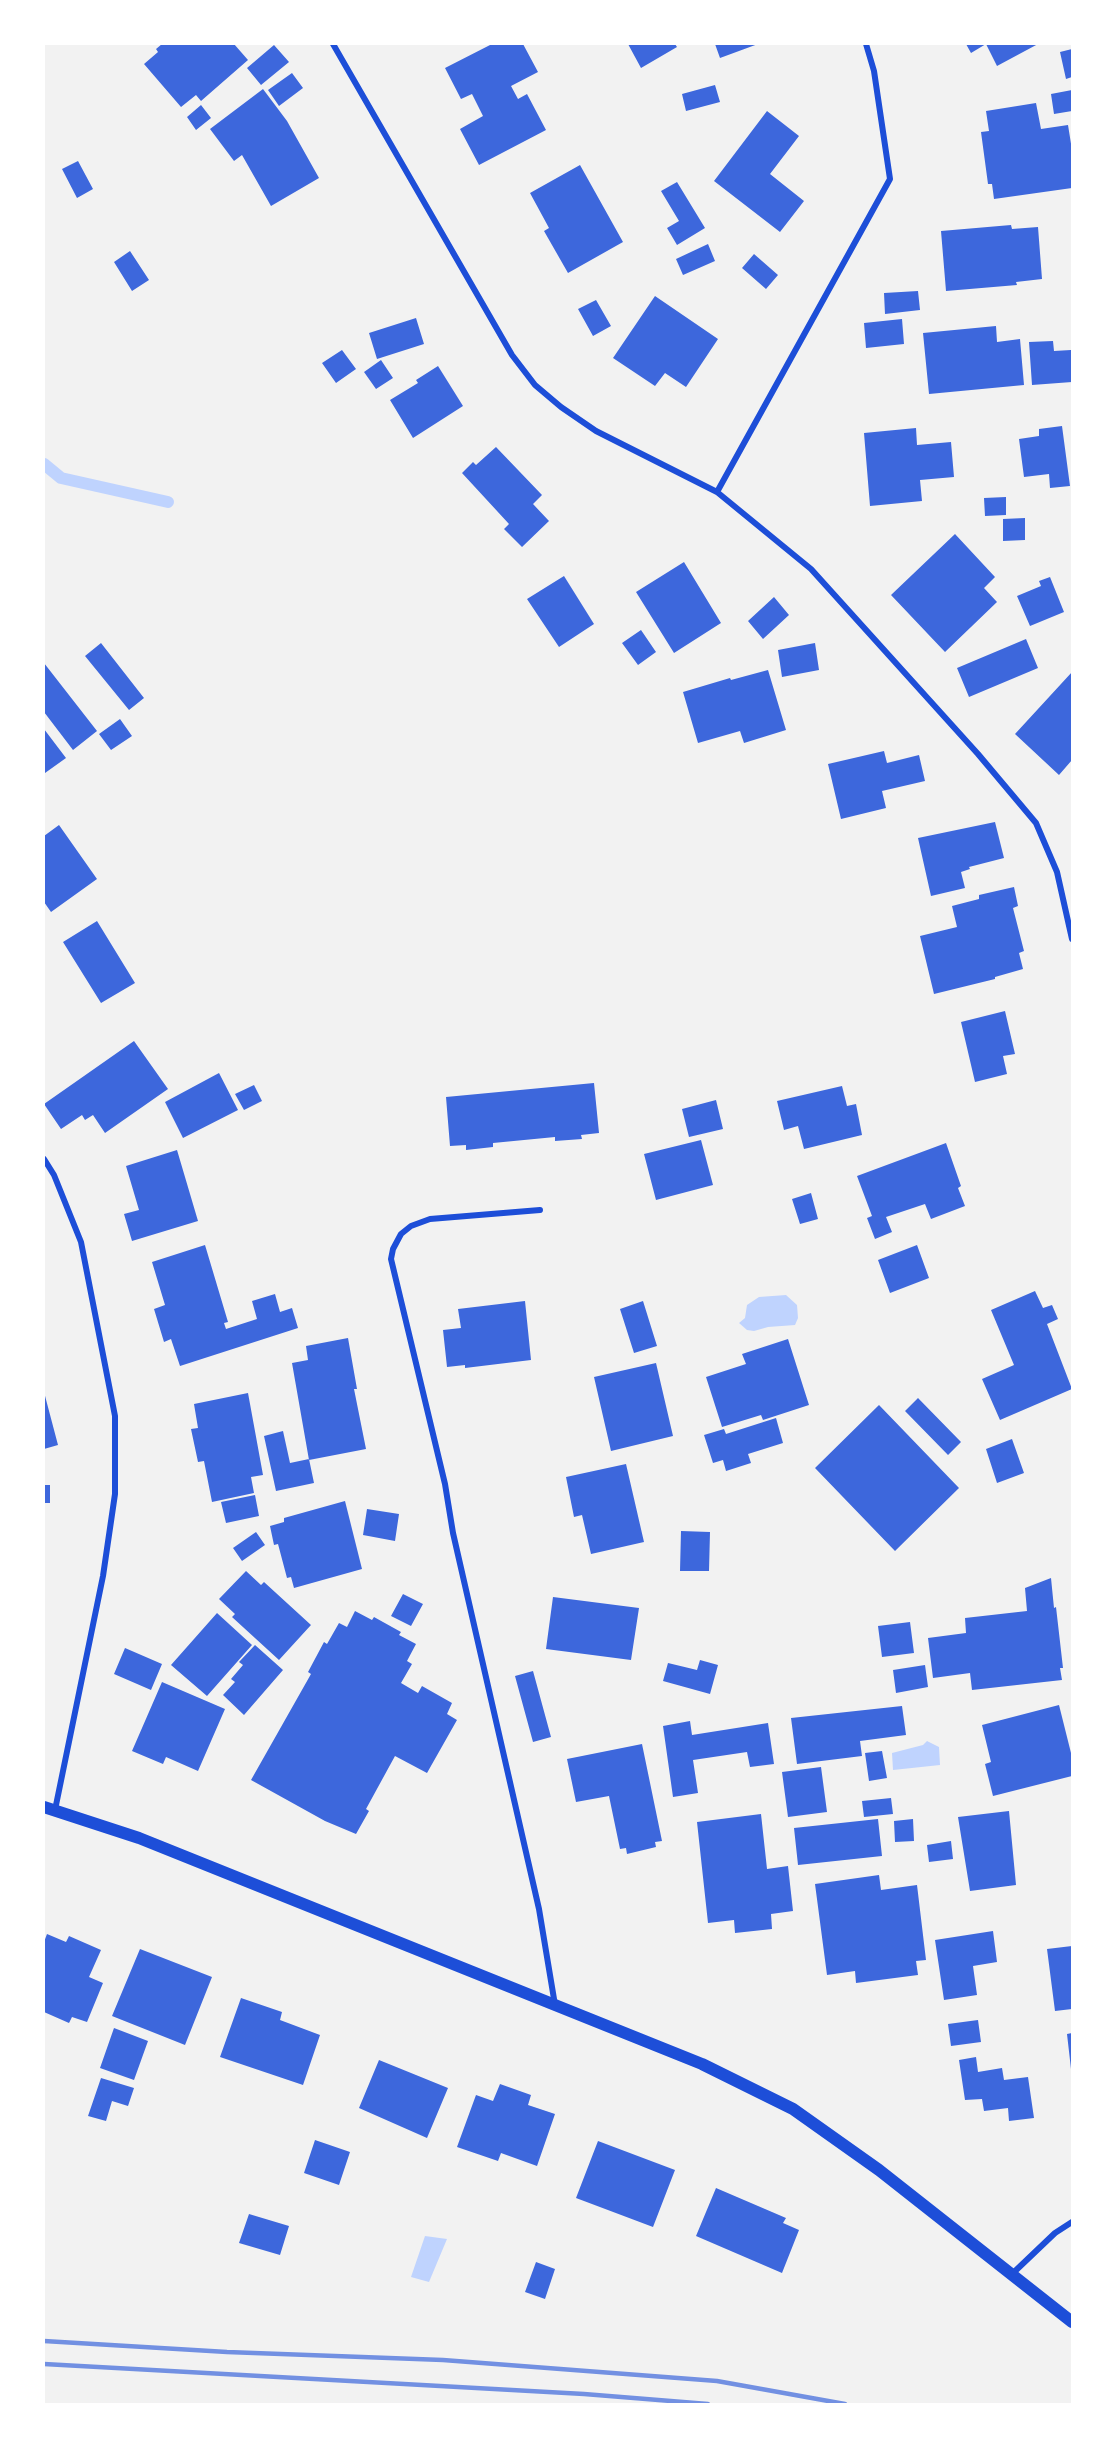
<!DOCTYPE html>
<style>
body{margin:0}
#map{position:relative;width:1116px;height:2448px;overflow:hidden;background:#f2f2f2;font-family:"Work Sans",sans-serif}
canvas{display:block}
.frame{position:absolute;inset:0;border:45px solid #fff;pointer-events:none}
</style>
<div id="map">
<canvas width="1116" height="2448"></canvas>
<div class="frame"></div>
</div>
<script>
const ctx = document.querySelector('canvas').getContext('2d');
ctx.lineJoin = 'round';
function fillPath(path, color) { ctx.fillStyle = color; ctx.fill(path, 'evenodd'); }
const poly = rows => new Path2D(rows.map(r => 'M' + r).join(''));
function stroke(path, color, width, dash) { ctx.strokeStyle = color; ctx.lineWidth = width; ctx.lineCap = dash ? 'butt' : 'round'; ctx.setLineDash(dash || []); ctx.stroke(path); }
fillPath(poly([
 [786,1295,797,1305,798,1318,795,1325,768,1327,754,1331,747,1330,739,1323,745,1318,747,1305,759,1297],
 [927,1741,939,1747,940,1765,893,1770,892,1753,923,1745],
 [425,2236,447,2239,429,2282,411,2277]
]), '#bfd3fe');
stroke(poly([
 [44,464,61,478,168,502]
]), '#bfd3fe', 12);
fillPath(poly([
 [162,44,234,44,248,60,201,101,196,95,181,107,144,64,158,52,156,49],
 [492,44,523,44,538,72,511,86,518,99,527,94,546,130,479,165,460,129,483,116,472,94,461,99,445,68],
 [628,44,675,44,677,47,641,68],
 [715,44,758,44,720,58],
 [966,44,1038,44,997,66,986,44,971,53],
 [274,45,289,62,261,85,247,68],
 [1072,49,1072,77,1066,79,1060,52],
 [292,73,303,88,279,106,268,90],
 [715,85,720,102,686,111,682,94],
 [263,89,287,121,319,178,271,206,242,155,234,161,210,129],
 [1072,90,1072,111,1054,114,1051,94],
 [1036,103,1041,129,1068,125,1072,150,1072,188,994,199,992,184,988,184,981,132,989,131,986,111],
 [201,105,211,118,196,130,187,117],
 [767,111,799,136,770,174,804,201,780,232,714,181],
 [78,161,93,189,77,198,62,169],
 [580,165,623,242,568,273,544,231,549,228,530,193],
 [677,182,705,228,677,245,667,228,679,221,661,191],
 [1011,225,1012,229,1038,227,1042,279,1016,282,1017,285,946,291,941,231],
 [708,244,715,261,683,275,676,259],
 [130,251,149,280,132,291,114,262],
 [754,254,778,275,766,289,742,268],
 [918,291,920,310,885,314,884,293],
 [655,296,718,339,686,387,665,373,655,386,613,358],
 [596,300,611,326,593,336,578,309],
 [416,318,424,344,377,359,369,333],
 [902,319,904,344,866,348,864,323],
 [996,326,997,342,1020,339,1024,385,929,394,923,333],
 [1053,341,1054,351,1071,350,1072,382,1032,385,1029,342],
 [342,350,356,369,336,383,322,363],
 [381,360,393,378,376,389,364,372],
 [438,366,463,406,413,438,390,400,418,383,416,380],
 [1062,426,1070,486,1050,488,1049,474,1024,477,1019,439,1039,436,1039,429],
 [916,428,917,445,951,442,954,477,920,480,922,501,870,506,864,433],
 [496,447,542,495,533,504,549,521,522,547,504,529,509,524,462,473,473,462,476,465],
 [1006,497,1006,515,985,516,984,498],
 [1025,518,1025,540,1003,541,1003,519],
 [955,534,995,577,984,588,997,602,945,652,891,595],
 [684,562,721,623,674,653,636,592],
 [564,576,594,624,559,647,527,599],
 [1050,577,1064,612,1030,626,1017,596,1041,586,1039,581],
 [774,597,789,615,763,639,748,621],
 [641,630,656,652,638,665,622,643],
 [1026,639,1038,668,969,697,957,668],
 [101,643,144,698,129,710,85,656],
 [815,643,819,670,782,677,778,650],
 [44,663,97,731,73,750,44,712],
 [768,670,786,730,744,743,740,731,698,743,683,692,730,678,731,680],
 [1072,672,1072,760,1059,775,1015,734],
 [120,719,132,736,111,750,99,734],
 [44,729,66,758,45,773,44,771],
 [884,751,887,763,919,755,925,781,882,791,886,808,841,819,828,764],
 [995,822,1004,858,969,867,970,869,961,872,965,888,931,896,918,838],
 [59,825,97,879,51,912,44,902,44,836],
 [1014,887,1018,906,1013,908,1024,951,1019,953,1023,969,995,977,995,979,934,994,920,936,957,927,952,906,979,899,979,895],
 [97,921,135,983,101,1003,63,942],
 [1005,1011,1015,1054,1003,1056,1007,1074,975,1082,961,1022],
 [134,1041,168,1089,105,1133,93,1115,85,1120,82,1115,61,1129,44,1104],
 [219,1073,238,1110,183,1138,165,1102],
 [594,1083,599,1133,581,1135,582,1139,555,1141,555,1137,493,1143,493,1147,466,1150,466,1145,450,1146,446,1097],
 [254,1085,262,1101,244,1110,235,1094],
 [842,1086,847,1106,856,1104,862,1135,804,1149,798,1126,784,1130,777,1101],
 [716,1100,723,1129,689,1137,682,1109],
 [701,1140,713,1185,656,1200,644,1154],
 [946,1143,961,1186,958,1188,965,1206,931,1219,925,1204,886,1217,892,1232,875,1239,867,1218,872,1216,857,1176],
 [177,1150,198,1221,132,1241,124,1214,139,1210,126,1166],
 [811,1193,818,1219,800,1224,792,1199],
 [205,1245,228,1322,224,1323,226,1329,257,1319,252,1301,275,1294,280,1312,292,1308,298,1328,180,1366,171,1339,164,1342,154,1309,165,1305,152,1262],
 [917,1245,929,1278,890,1293,878,1260],
 [1035,1291,1043,1308,1052,1305,1058,1319,1047,1324,1072,1389,1000,1420,982,1379,1014,1365,991,1310],
 [525,1301,531,1360,465,1368,465,1365,447,1367,443,1330,461,1328,458,1309],
 [643,1301,657,1346,634,1353,620,1309],
 [348,1338,357,1389,354,1389,366,1449,309,1460,292,1363,308,1360,306,1346],
 [788,1339,809,1405,763,1420,761,1415,722,1427,706,1377,746,1364,742,1354],
 [656,1363,673,1436,611,1451,594,1377],
 [44,1392,58,1445,44,1449],
 [248,1393,263,1475,251,1477,254,1493,212,1502,204,1461,198,1462,191,1429,198,1428,194,1404],
 [918,1398,961,1442,948,1455,905,1411],
 [879,1405,959,1488,895,1551,815,1468],
 [776,1418,783,1443,748,1454,751,1463,726,1471,723,1460,713,1463,704,1435,724,1429,726,1434],
 [283,1431,290,1463,309,1459,314,1483,276,1491,264,1436],
 [1012,1439,1024,1473,997,1483,986,1449],
 [626,1464,644,1542,591,1554,582,1515,574,1517,566,1477],
 [44,1485,50,1485,50,1503,44,1503],
 [255,1495,259,1516,226,1523,221,1502],
 [345,1501,362,1569,294,1588,291,1577,287,1578,278,1544,274,1545,270,1526,284,1522,284,1518],
 [367,1509,399,1514,395,1541,363,1535],
 [681,1531,710,1532,709,1571,680,1571],
 [256,1532,265,1545,242,1561,233,1548],
 [246,1571,261,1585,264,1582,311,1625,279,1660,232,1617,235,1614,219,1599],
 [1051,1578,1054,1608,1056,1607,1063,1668,1060,1668,1062,1680,972,1690,970,1673,933,1678,928,1638,966,1633,965,1618,1027,1611,1025,1588],
 [403,1594,423,1604,411,1626,391,1616],
 [553,1597,639,1608,631,1660,546,1649],
 [355,1611,372,1620,374,1617,401,1632,399,1635,416,1644,407,1661,412,1664,401,1683,418,1693,422,1686,452,1703,447,1714,457,1720,427,1773,395,1756,366,1809,369,1811,356,1834,325,1821,251,1780,311,1674,308,1672,324,1642,327,1644,339,1623,347,1627],
 [217,1613,252,1645,207,1696,171,1665],
 [910,1622,914,1653,882,1657,878,1626],
 [255,1645,283,1670,244,1715,223,1695,235,1682,231,1679,243,1665,239,1662],
 [125,1648,162,1664,151,1690,114,1674],
 [700,1660,718,1665,710,1694,663,1681,668,1663,697,1670],
 [925,1665,928,1687,896,1693,893,1670],
 [533,1671,551,1737,533,1742,515,1676],
 [162,1682,225,1709,198,1771,166,1757,163,1764,132,1751],
 [1059,1705,1072,1757,1072,1776,993,1796,985,1764,991,1762,982,1725],
 [902,1706,906,1735,860,1741,862,1756,797,1764,791,1718],
 [690,1721,692,1735,768,1723,774,1764,750,1767,747,1752,693,1760,698,1793,673,1797,663,1726],
 [642,1744,662,1841,655,1842,656,1847,627,1854,626,1848,620,1849,609,1796,576,1802,567,1759],
 [882,1751,887,1778,869,1781,865,1753],
 [821,1767,827,1812,788,1817,782,1772],
 [891,1798,893,1814,864,1817,862,1801],
 [1009,1811,1016,1885,970,1891,958,1817],
 [761,1814,767,1869,788,1866,793,1911,771,1914,772,1929,735,1933,734,1920,708,1923,697,1822],
 [878,1819,882,1856,798,1865,794,1828],
 [913,1819,914,1841,895,1842,894,1821],
 [951,1841,953,1859,929,1862,927,1845],
 [879,1875,881,1890,917,1885,926,1960,916,1961,918,1975,856,1983,855,1971,827,1975,815,1884],
 [993,1931,997,1962,973,1966,977,1995,944,2000,935,1940],
 [47,1934,66,1942,69,1936,101,1950,89,1977,103,1983,87,2022,72,2017,69,2023,44,2012,44,1942],
 [1072,1946,1072,2009,1055,2011,1047,1949],
 [140,1949,212,1977,185,2045,112,2016],
 [241,1998,282,2012,280,2020,320,2035,303,2085,220,2057],
 [978,2020,981,2042,951,2046,948,2024],
 [114,2028,148,2041,134,2080,100,2068],
 [1072,2033,1072,2069,1071,2069,1067,2034],
 [976,2057,978,2072,1002,2068,1004,2080,1028,2077,1034,2118,1009,2121,1008,2108,984,2111,982,2099,965,2100,959,2060],
 [379,2060,448,2088,427,2138,359,2108],
 [101,2078,134,2088,128,2106,112,2101,106,2121,88,2116],
 [500,2084,531,2095,528,2105,555,2114,537,2166,501,2153,498,2161,457,2147,476,2095,493,2101],
 [315,2140,350,2152,339,2185,304,2173],
 [598,2141,675,2170,653,2227,576,2198],
 [716,2188,786,2218,783,2223,799,2230,782,2273,696,2236],
 [249,2214,289,2226,280,2255,239,2243],
 [536,2262,555,2269,545,2299,525,2292]
]), '#3d67dc');
stroke(poly([
 [333,44,512,355,535,385,561,407,596,431,717,492,811,569,978,754,1036,823,1057,872,1072,939],
 [717,492,890,179,874,71,866,44],
 [44,1159,54,1175,81,1242,115,1416,115,1494,103,1576,55,1810],
 [540,1210,430,1219,411,1226,401,1234,393,1249,391,1259,445,1484,453,1533,539,1909,555,2005],
 [1012,2274,1055,2233,1072,2222]
]), '#1d4ed8', 6);
stroke(poly([
 [44,1807,139,1838,702,2064,793,2109,879,2170,1072,2322]
]), '#1d4ed8', 12);
stroke(poly([
 [44,2341,227,2352,443,2360,717,2381,845,2404],
 [44,2364,584,2394,708,2404]
]), '#7290e2', 4.5);
</script>
